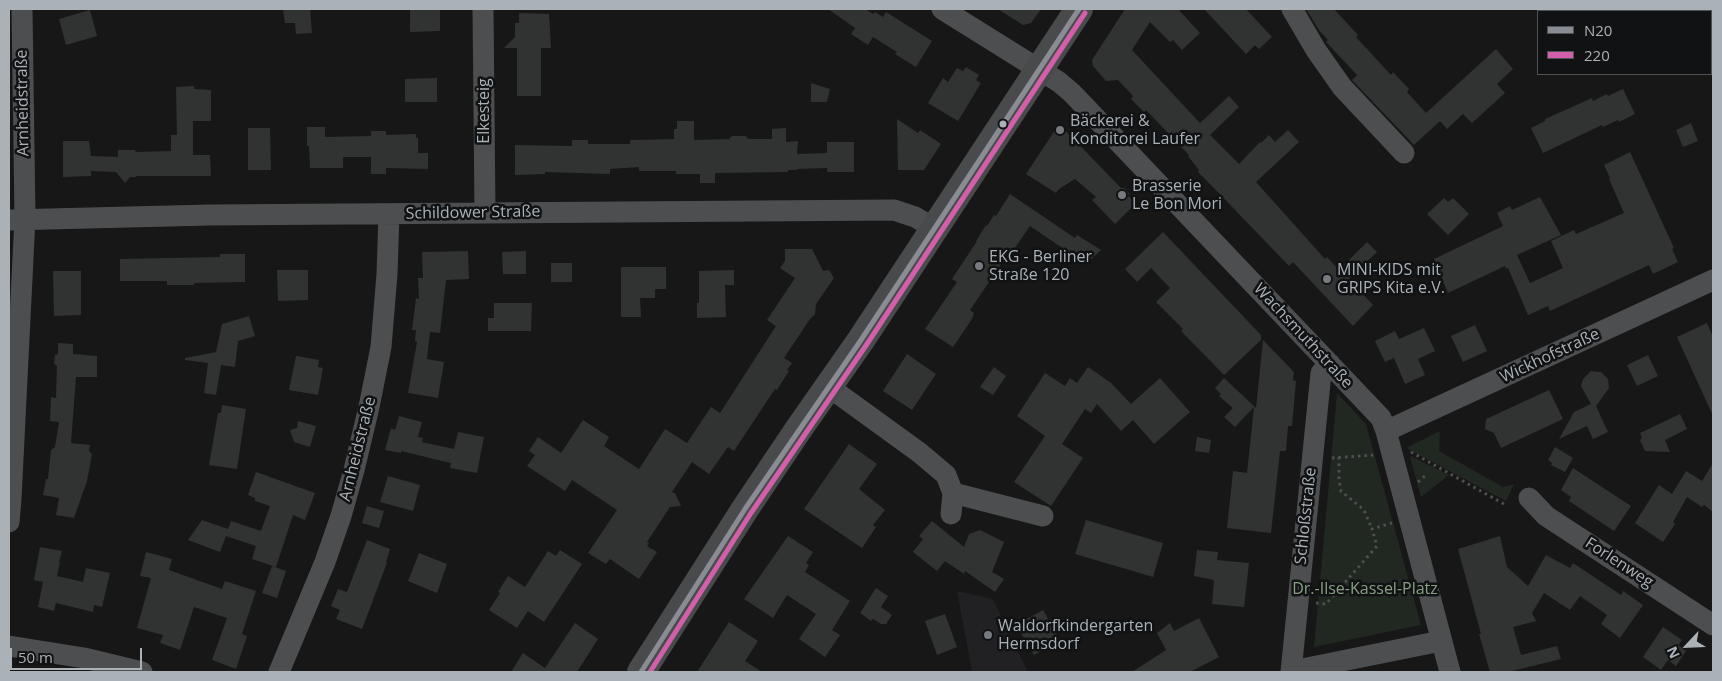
<!DOCTYPE html>
<meta charset="utf-8">
<style>
body{margin:0}
#map{position:relative;width:1722px;height:681px;overflow:hidden;background:#171717;font-family:"Open Sans",sans-serif}
canvas{display:block}
.frame{position:absolute;inset:0;border:10px solid #aab1b7;pointer-events:none}
.legend{position:absolute;left:1537px;top:10px;width:175px;height:65px;box-sizing:border-box;background:#111213;border:1px solid #4e5255;margin:0;padding:6px 9px;list-style:none;font-size:15px;color:#aab1b7}
.legend li{display:flex;align-items:center;gap:10px;height:25px}
.legend b{width:25px;border:1px solid #4e5255}
.north{position:absolute;left:1662px;top:621px;width:50px;height:50px;-webkit-text-stroke:4px #111213;paint-order:stroke;rotate:245deg;font-size:14px;font-weight:700;line-height:20px;text-align:center;color:#aab1b7}
.north::after{content:'';display:block;margin:auto;width:18px;height:22px;background:#aab1b7;clip-path:polygon(50% 0,100% 100%,50% 72%,0 100%)}
.scale{position:absolute;left:10px;top:648px;width:132px;height:22px;box-sizing:border-box;border:2px solid #aab1b7;border-top:0;padding-left:6px;font-size:15px;line-height:18px;white-space:nowrap;color:#aab1b7;-webkit-text-stroke:4px #111213;paint-order:stroke}
</style>
<div id="map">
<canvas width="1722" height="681"></canvas>
<div class="frame"></div>
<ul class="legend">
<li><b style="height:6px;background:#8a8c93"></b>N20</li>
<li><b style="height:6px;background:#d25fa9"></b>220</li>
</ul>
<div class="north">N</div>
<div class="scale">50 m</div>
</div>
<script>
const ctx = document.querySelector('canvas').getContext('2d');
ctx.lineJoin = 'round';
function fillPath(path, color) { ctx.fillStyle = color; ctx.fill(path, 'evenodd'); }
const poly = rows => new Path2D(rows.map(r => 'M' + r).join(''));
function stroke(path, color, width, dash) { ctx.strokeStyle = color; ctx.lineWidth = width; ctx.lineCap = dash ? 'butt' : 'round'; ctx.setLineDash(dash || []); ctx.stroke(path); }
function write(font, color, halo, rows, align = 'center') {
  ctx.font = font + ' "Open Sans",sans-serif'; ctx.lineWidth = 5; ctx.setLineDash([]); ctx.textBaseline = 'middle'; ctx.strokeStyle = halo; ctx.fillStyle = color; for (const [text, x, y, turn = 0] of rows) {
    ctx.save(); ctx.translate(x, y); ctx.rotate((+turn || 0) * Math.PI / 180); ctx.textAlign = isNaN(turn) ? turn : align; if (halo) ctx.strokeText(text, 0, 0); ctx.fillText(text, 0, 0); ctx.restore();
  }
}
fillPath(poly([
 [957,591,993,599,1028,672,972,672]
]), '#212123');
fillPath(poly([
 [1337,393,1366,424,1421,625,1314,647],
 [1440,431,1439,451,1503,487,1514,484,1506,501,1408,449,1408,447],
 [1411,456,1449,475,1421,497,1410,457]
]), '#212721');
fillPath(poly([
 [283,9,310,9,312,33,296,34,295,23,285,23],
 [410,9,440,9,440,31,410,32],
 [828,9,865,9,873,14,875,12,883,17,886,12,932,41,916,67,895,54,897,52,873,37,868,45,851,34,855,28],
 [998,9,1041,9,1031,23,1023,25],
 [1125,9,1178,9,1200,33,1182,50,1173,40,1170,42,1150,22,1132,50,1200,123,1229,96,1239,107,1210,135,1239,164,1260,142,1261,143,1269,135,1275,142,1288,130,1299,142,1256,182,1325,259,1327,257,1339,270,1367,242,1377,252,1349,279,1373,305,1353,326,1293,262,1289,266,1213,187,1198,172,1199,170,1188,156,1189,155,1146,110,1144,112,1131,99,1133,96,1118,80,1106,81,1093,66,1092,60],
 [1204,9,1246,9,1272,37,1259,49,1255,45,1246,54],
 [1306,9,1334,9,1358,35,1356,37,1391,75,1393,72,1409,89,1407,92,1426,113,1496,49,1513,69,1497,84,1505,93,1472,123,1463,114,1447,129,1440,121,1414,145,1352,80,1357,75,1326,42,1328,40,1319,30],
 [90,10,97,36,66,45,59,19],
 [519,13,549,14,551,48,541,48,541,96,517,96,517,48,504,48,515,37,515,23,519,23],
 [966,67,979,75,976,80,981,83,958,121,928,103,943,78,948,82,957,68,963,71],
 [437,78,437,102,405,102,405,79],
 [811,83,830,89,827,102,811,102],
 [194,86,194,89,211,90,211,121,193,121,193,155,210,155,211,176,136,176,136,177,130,177,125,183,116,172,91,171,91,176,63,177,63,141,89,141,91,156,118,157,118,150,136,150,135,152,171,151,171,135,177,135,176,87],
 [1623,89,1635,114,1619,122,1618,120,1603,127,1602,125,1543,153,1531,128,1545,121,1545,119,1592,98,1593,101,1607,94,1608,96],
 [897,119,918,133,920,130,941,144,924,170,898,170],
 [677,121,694,121,694,140,729,139,732,136,746,136,748,139,772,139,772,129,786,128,786,142,798,141,797,154,827,153,827,142,854,142,854,172,827,172,827,168,797,169,797,170,788,170,788,172,715,173,715,183,700,183,700,174,676,174,676,171,639,171,639,167,610,169,610,174,545,172,545,174,515,175,515,145,572,146,572,140,588,140,588,144,630,144,630,140,674,139,674,129,677,129],
 [1691,123,1698,141,1683,147,1676,130],
 [1059,124,1121,188,1124,188,1129,193,1128,196,1136,203,1115,224,1092,200,1096,197,1075,179,1059,189,1056,193,1026,174],
 [307,127,325,127,325,137,371,136,371,131,386,131,386,135,416,134,416,138,418,138,418,153,428,153,428,169,386,168,386,174,371,174,371,157,343,157,343,168,310,168,309,146,307,146],
 [248,128,270,128,271,170,248,170],
 [1630,152,1674,248,1672,249,1678,262,1653,274,1649,265,1550,311,1548,306,1528,315,1508,268,1506,269,1505,266,1448,293,1434,259,1503,226,1497,213,1510,206,1512,210,1540,197,1561,235,1517,255,1530,283,1563,268,1551,241,1574,230,1576,234,1624,213,1609,179,1610,178,1604,165],
 [1010,194,1075,238,1077,235,1101,250,1086,264,1030,226,1010,255,1008,254,970,310,974,313,972,319,953,347,925,329,957,282,952,279,977,241,976,241,986,225,987,226,994,215,996,216],
 [1444,198,1448,202,1453,198,1469,214,1448,235,1427,214],
 [1163,232,1261,335,1261,340,1224,375,1181,331,1183,329,1156,302,1170,288,1151,268,1137,282,1125,269],
 [785,249,812,249,823,271,829,270,834,278,816,304,815,314,810,319,784,358,792,363,787,370,789,371,777,390,775,389,734,451,728,447,709,474,692,462,672,492,675,493,681,506,670,507,647,542,649,543,647,546,657,552,639,579,610,559,606,564,588,553,617,510,572,480,565,491,527,466,535,455,529,451,538,437,561,453,583,420,609,437,604,446,639,469,665,429,687,443,711,407,720,413,776,326,767,320,795,278,780,268,785,261],
 [468,251,469,279,446,280,440,333,430,332,427,359,444,362,438,398,408,393,417,342,415,341,416,330,412,330,416,298,419,299,418,278,423,278,422,252],
 [526,251,526,274,503,274,502,252],
 [220,254,245,254,245,282,195,283,193,285,167,285,167,281,120,281,120,259,220,257],
 [551,263,572,263,572,282,551,282],
 [621,267,666,267,666,289,655,289,655,298,640,298,641,317,621,317],
 [277,270,308,270,308,300,278,301],
 [734,270,734,285,725,285,726,317,697,318,697,303,699,303,699,271],
 [53,271,81,271,81,315,54,316],
 [494,303,532,303,531,331,488,331,488,318,494,318],
 [249,316,255,336,238,341,235,367,221,365,216,395,204,393,208,363,185,360,185,358,216,352,222,324],
 [1707,323,1713,337,1713,416,1677,337],
 [1475,325,1487,351,1463,362,1451,336],
 [1424,328,1435,351,1418,359,1425,375,1405,384,1394,358,1385,362,1375,341,1395,331,1399,339],
 [1263,340,1294,372,1293,380,1296,381,1292,426,1288,426,1286,451,1280,451,1271,533,1227,528,1233,471,1247,473,1254,407,1235,427,1224,417,1233,408,1219,396,1221,394,1215,388,1224,378,1256,408],
 [58,343,73,344,73,354,97,356,97,377,76,377,71,443,90,445,89,451,92,454,87,481,74,518,56,515,59,498,43,495,46,479,48,479,51,450,55,447,59,422,50,421,51,397,56,398,57,366,54,364,55,355,58,354],
 [907,354,936,374,912,410,883,391],
 [1648,355,1658,376,1637,386,1627,365],
 [296,356,319,360,318,367,323,368,318,395,289,390],
 [994,367,1006,376,993,395,980,387],
 [1088,367,1111,383,1131,404,1160,378,1190,412,1154,444,1133,420,1121,431,1097,404,1091,413,1085,409,1062,444,1083,458,1051,506,1014,482,1045,436,1017,416,1045,373,1065,386,1070,378,1077,383],
 [1591,371,1601,372,1608,379,1609,388,1596,406,1608,432,1593,439,1587,426,1559,439,1574,412,1591,404,1581,386,1583,379],
 [1549,390,1563,419,1501,448,1494,433,1485,429,1486,419],
 [222,405,246,409,237,469,209,465,218,413,221,413],
 [1680,414,1687,429,1665,440,1670,452,1645,451,1640,440,1642,438,1640,433],
 [399,416,422,422,418,437,423,438,422,442,454,449,458,432,484,437,477,473,450,468,451,463,434,459,401,451,401,453,385,450,391,428,395,430],
 [298,421,316,426,310,447,294,442,290,430,297,428],
 [1197,437,1211,440,1209,453,1195,451],
 [849,444,877,464,859,489,885,510,873,525,876,527,862,548,804,509],
 [1555,447,1573,458,1565,472,1551,465,1552,463,1548,460],
 [1713,463,1713,512,1704,505,1702,507,1687,497,1673,522,1675,524,1663,542,1635,523,1659,485,1672,494,1686,471,1702,481],
 [1573,468,1631,506,1614,531,1569,501,1571,497,1561,490],
 [256,472,315,493,305,520,293,515,276,567,252,559,256,546,226,536,220,552,188,540,202,520,228,529,231,521,261,531,270,506,255,501,255,498,248,495],
 [388,476,420,485,413,511,380,502],
 [367,506,384,511,379,528,362,523],
 [1086,520,1163,543,1153,577,1075,554],
 [932,521,964,547,969,534,980,530,1004,542,992,572,1004,579,995,592,965,571,964,574,945,561,937,571,913,552,923,539,919,536],
 [788,536,813,552,806,563,809,565,805,572,850,601,832,630,840,635,825,657,799,639,816,614,787,595,773,618,744,599],
 [1500,536,1507,567,1528,586,1546,555,1570,568,1573,563,1621,595,1623,591,1643,605,1620,638,1601,624,1607,615,1580,596,1570,610,1544,593,1532,613,1536,621,1513,627,1521,655,1557,646,1561,659,1508,672,1490,672,1479,634,1481,634,1458,549],
 [367,540,390,549,386,562,387,563,362,629,336,619,340,610,331,606,338,589,347,592],
 [40,547,62,551,59,562,60,562,57,576,83,582,86,568,110,573,102,607,94,605,93,612,56,603,54,611,38,607,43,582,34,580],
 [560,550,582,564,544,622,528,611,517,628,489,610,500,593,498,592,508,576,525,587,548,551,556,556],
 [1197,550,1218,552,1217,560,1249,563,1244,607,1212,604,1214,580,1194,576],
 [146,552,172,559,169,570,222,589,225,581,256,591,242,634,247,636,236,669,212,660,227,618,194,607,180,650,160,643,163,635,137,628,151,578,140,576],
 [419,553,447,564,437,593,408,581],
 [272,566,286,571,277,598,262,593],
 [876,588,888,596,881,607,892,615,886,624,881,624,873,619,871,621,860,613],
 [1043,610,1060,640,1034,655,1016,625],
 [945,614,957,647,937,655,925,621],
 [1199,618,1219,657,1190,672,1132,672,1166,650,1157,633,1170,623,1174,631],
 [729,622,758,641,745,661,762,672,697,672],
 [575,623,598,639,577,672,511,672,523,653,545,668],
 [1663,627,1682,640,1678,645,1686,651,1676,666,1668,660,1661,670,1643,657]
]), '#313232');
stroke(poly([
 [1685,9,1689,11],
 [1411,452,1504,504],
 [1339,457,1339,480,1341,491,1364,510,1372,529],
 [1332,458,1373,455],
 [1418,482,1426,475,1427,476],
 [1316,603,1326,604,1377,546,1372,529,1392,523]
]), '#4d4f51', 3, [2.5, 4]);
stroke(poly([
 [483,9,485,212],
 [942,9,1059,82,1072,93,1381,418,1386,431,1450,672],
 [1292,9,1316,50,1342,87,1404,153],
 [9,220,209,215,894,210,915,217,934,228],
 [829,387,920,453,946,475,953,493,951,514],
 [1386,431,1713,280],
 [953,493,1043,516],
 [1529,498,1546,516,1713,625],
 [9,522,11,499,25,218,22,9],
 [9,646,84,658,142,672],
 [279,672,325,562,341,516,354,470,369,407,381,347,387,274,389,214],
 [1291,672,1321,373,1330,364],
 [1300,672,1307,668,1441,641]
]), '#4c4e50', 21);
stroke(poly([
 [641,672,745,509,798,430,861,340,1079,9]
]), '#494a4c', 28);
stroke(poly([
 [641,672,745,509,861,340,1079,9]
]), '#8a8c93', 5);
stroke(poly([
 [650,672,751,513,867,344,1085,13]
]), '#d25fa9', 5);
for (const [x, y, r, color] of [
 [1003,124,4.5,"#aab1b7"],
 [1060,130,5,"#777b7f"],
 [1122,195,5,"#777b7f"],
 [979,266,5,"#777b7f"],
 [1327,279,5,"#777b7f"],
 [988,635,5,"#777b7f"]
]) { const dot = new Path2D(); dot.arc(x, y, r, 0, 2 * Math.PI); ctx.fillStyle = color; ctx.fill(dot); stroke(dot, '#111213', 2); }
write('16px', '#aab1b7', '#111213', [
 ["Arnheidstraße",23,103,-91],
 ["Elkesteig",484,111,-90],
 ["Schildower Straße",473,213,-1],
 ["Wachsmuthstraße",1303,336,47],
 ["Wickhofstraße",1550,356,-25],
 ["Arnheidstraße",358,449,-76],
 ["Schloßstraße",1306,516,-84],
 ["Forlenweg",1619,563,33]
]);
write('16px', '#aab1b7', '#111213', [
 ["Bäckerei &",1070,121],
 ["Konditorei Laufer",1070,139],
 ["Brasserie",1132,186],
 ["Le Bon Mori",1132,204],
 ["EKG - Berliner",989,257],
 ["Straße 120",989,275],
 ["MINI-KIDS mit",1337,270],
 ["GRIPS Kita e.V.",1337,288],
 ["Waldorfkindergarten",998,626],
 ["Hermsdorf",998,644]
], 'left');
write('16px', '#87a082', '#111213', [
 ["Dr.-Ilse-Kassel-Platz",1365,589]
]);
</script>
